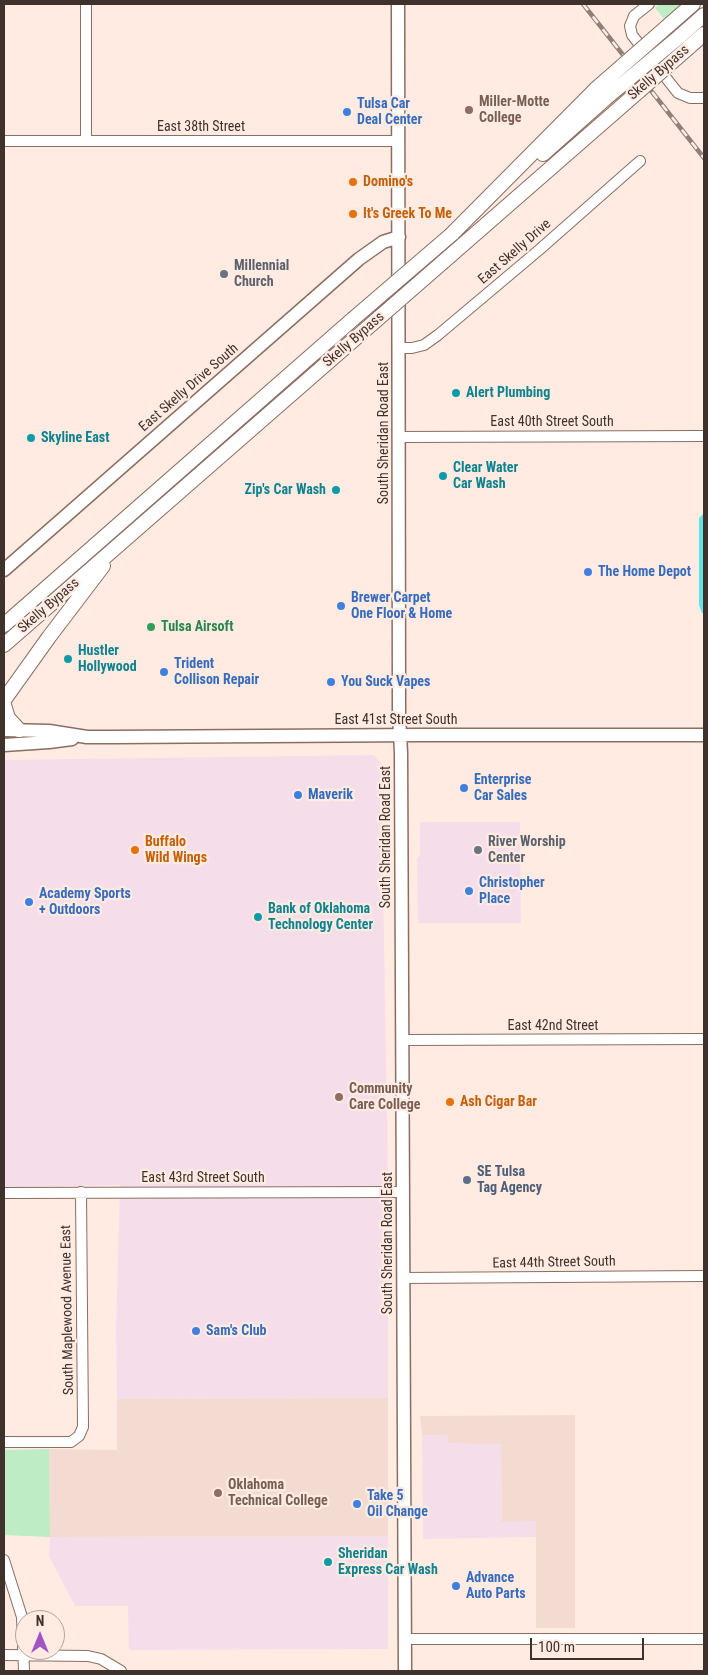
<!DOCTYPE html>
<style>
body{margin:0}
#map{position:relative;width:708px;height:1675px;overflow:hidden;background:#ffebe2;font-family:"Roboto Condensed",sans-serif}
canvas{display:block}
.frame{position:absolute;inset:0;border:5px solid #3f322d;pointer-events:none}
.north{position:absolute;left:15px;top:1610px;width:50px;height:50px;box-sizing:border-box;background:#ffebe2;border:1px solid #b2a19a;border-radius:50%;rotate:0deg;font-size:14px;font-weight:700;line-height:20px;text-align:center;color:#3f322d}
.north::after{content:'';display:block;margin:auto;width:18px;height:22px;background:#a153c4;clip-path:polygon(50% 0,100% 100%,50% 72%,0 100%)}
.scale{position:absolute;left:530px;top:1638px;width:114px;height:22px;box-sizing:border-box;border:2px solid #3f322d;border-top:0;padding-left:6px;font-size:15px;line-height:18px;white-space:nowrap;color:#3f322d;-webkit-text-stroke:4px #ffebe2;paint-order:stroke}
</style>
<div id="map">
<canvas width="708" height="1675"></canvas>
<div class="frame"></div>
<div class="north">N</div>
<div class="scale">100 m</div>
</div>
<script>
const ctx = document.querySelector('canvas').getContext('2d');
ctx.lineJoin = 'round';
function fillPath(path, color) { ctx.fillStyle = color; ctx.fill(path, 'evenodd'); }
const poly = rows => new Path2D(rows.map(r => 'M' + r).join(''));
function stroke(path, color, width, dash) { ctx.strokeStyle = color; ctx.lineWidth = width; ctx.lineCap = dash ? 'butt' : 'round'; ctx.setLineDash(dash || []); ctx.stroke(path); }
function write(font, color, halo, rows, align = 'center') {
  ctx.font = font + ' "Roboto Condensed",sans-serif'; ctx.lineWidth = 4.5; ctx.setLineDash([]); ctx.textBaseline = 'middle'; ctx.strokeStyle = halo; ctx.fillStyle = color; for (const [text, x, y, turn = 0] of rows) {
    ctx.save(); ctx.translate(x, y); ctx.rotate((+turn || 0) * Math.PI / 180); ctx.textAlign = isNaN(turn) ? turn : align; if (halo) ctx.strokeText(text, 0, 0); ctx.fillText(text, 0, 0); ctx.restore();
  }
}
fillPath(poly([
 [373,755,381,763,388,1179,388,1398,117,1399,116,1329,120,1185,4,1188,4,760],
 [420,822,520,822,521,923,418,923,417,859,420,855],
 [422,1435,447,1435,448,1443,501,1443,502,1521,536,1521,536,1537,423,1539],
 [388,1536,388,1649,129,1650,128,1606,75,1606,49,1556,50,1537]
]), '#f5deea');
fillPath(poly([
 [388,1398,388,1536,50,1537,49,1449,117,1450,117,1399],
 [575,1415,575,1628,536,1628,536,1521,502,1522,501,1444,448,1443,447,1435,422,1435,420,1416]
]), '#f3dbd1');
fillPath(poly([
 [659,4,684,4,665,20,655,8],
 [49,1449,50,1537,4,1535,4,1450]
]), '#bdecc5');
fillPath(poly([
 [704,513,704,613,702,613,699,605,699,518]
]), '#60e5e7');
const minor = poly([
 [86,4,86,140],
 [649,4,634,16,630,26,632,35,678,93,690,98,704,98],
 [4,141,398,141],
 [399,348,412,348,424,345,438,335,539,250,640,161],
 [399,437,704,436],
 [402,1040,704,1039],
 [4,1193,403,1192],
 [403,1278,704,1276],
 [4,1442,71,1442,79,1436,83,1427,81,1192],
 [4,1560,22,1617,24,1671],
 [405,1639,704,1639],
 [4,1655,88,1656,101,1659,121,1671]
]);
const major = poly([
 [398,4,399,715,401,753,405,1671],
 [4,570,359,259,383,242,399,237],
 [4,730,49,731,87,737,113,737,421,735,704,735],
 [4,745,49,742,72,739]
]);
const highway = poly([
 [669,25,693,4],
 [679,37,704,15],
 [688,48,704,34],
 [543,154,606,98],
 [452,234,597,88],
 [443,262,639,91],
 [4,625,353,319],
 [4,645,342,350],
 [4,700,49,637,103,566],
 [4,705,8,718,19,730]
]);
stroke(minor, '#8b6e61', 12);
stroke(major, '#8b6e61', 15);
stroke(highway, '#8b6e61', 16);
stroke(minor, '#fff', 10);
stroke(major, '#fff', 12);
stroke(highway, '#fff', 14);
const rail = poly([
 [583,4,704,158]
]);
stroke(rail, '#908079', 4.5);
stroke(rail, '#ffebe2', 2.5, [8]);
const highwayBridge = poly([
 [597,88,669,25],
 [639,91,688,48],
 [606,98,679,37],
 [353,319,452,234],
 [342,350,443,262]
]);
stroke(highwayBridge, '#8b6e61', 16, []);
stroke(highwayBridge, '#fff', 14);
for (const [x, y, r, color] of [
 [469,110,5,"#8d6e63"],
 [347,112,5,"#3f7fe0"],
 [353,182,5,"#e8710a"],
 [353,214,5,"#e8710a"],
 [224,274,5,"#6b7280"],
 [456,393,5,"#0f9aa8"],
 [31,438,5,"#0f9aa8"],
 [443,476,5,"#0f9aa8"],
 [336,490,5,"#0f9aa8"],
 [588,572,5,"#3f7fe0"],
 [341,606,5,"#3f7fe0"],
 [151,627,5,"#2e9e5b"],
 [68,659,5,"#0f9aa8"],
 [164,672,5,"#3f7fe0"],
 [331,682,5,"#3f7fe0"],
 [464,788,5,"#3f7fe0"],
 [298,795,5,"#3f7fe0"],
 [135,850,5,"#e8710a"],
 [478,850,5,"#6b7280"],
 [469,891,5,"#3f7fe0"],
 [29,902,5,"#3f7fe0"],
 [258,917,5,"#0f9aa8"],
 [339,1097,5,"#8d6e63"],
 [450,1102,5,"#e8710a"],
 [467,1180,5,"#5c6f8a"],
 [196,1331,5,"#3f7fe0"],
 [218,1493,5,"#8d6e63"],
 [357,1504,5,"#3f7fe0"],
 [328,1562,5,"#0f9aa8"],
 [456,1586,5,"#3f7fe0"]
]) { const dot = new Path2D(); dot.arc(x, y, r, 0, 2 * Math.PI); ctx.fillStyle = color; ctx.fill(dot); stroke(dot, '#ffebe2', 2); }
write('14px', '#3f322d', '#ffebe2', [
 ["Skelly Bypass",659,73,-41],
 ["East 38th Street",201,127],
 ["East Skelly Drive",515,252,-41],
 ["Skelly Bypass",354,340,-41],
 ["East Skelly Drive South",189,388,-41],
 ["East 40th Street South",552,422],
 ["South Sheridan Road East",384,433,-90],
 ["Skelly Bypass",49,606,-41],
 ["East 41st Street South",396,720],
 ["South Sheridan Road East",386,837,-90],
 ["East 42nd Street",553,1026],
 ["East 43rd Street South",203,1178],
 ["South Sheridan Road East",388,1243,-90],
 ["East 44th Street South",554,1263,-1],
 ["South Maplewood Avenue East",68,1310,-91]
]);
write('bold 14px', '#785e54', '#ffebe2', [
 ["Miller-Motte",479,102],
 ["College",479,118],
 ["Community",349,1089],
 ["Care College",349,1105],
 ["Oklahoma",228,1485],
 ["Technical College",228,1501]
], 'left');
write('bold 14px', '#366cbe', '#ffebe2', [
 ["Tulsa Car",357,104],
 ["Deal Center",357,120],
 ["The Home Depot",598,572],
 ["Brewer Carpet",351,598],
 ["One Floor & Home",351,614],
 ["Trident",174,664],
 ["Collison Repair",174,680],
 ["You Suck Vapes",341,682],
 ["Enterprise",474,780],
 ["Car Sales",474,796],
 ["Maverik",308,795],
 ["Christopher",479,883],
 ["Place",479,899],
 ["Academy Sports",39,894],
 ["+ Outdoors",39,910],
 ["Sam's Club",206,1331],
 ["Take 5",367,1496],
 ["Oil Change",367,1512],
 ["Advance",466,1578],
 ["Auto Parts",466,1594]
], 'left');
write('bold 14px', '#c56008', '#ffebe2', [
 ["Domino's",363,182],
 ["It's Greek To Me",363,214],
 ["Buffalo",145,842],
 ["Wild Wings",145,858],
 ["Ash Cigar Bar",460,1102]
], 'left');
write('bold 14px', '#5b616d', '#ffebe2', [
 ["Millennial",234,266],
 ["Church",234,282],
 ["River Worship",488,842],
 ["Center",488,858]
], 'left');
write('bold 14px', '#0d838f', '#ffebe2', [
 ["Alert Plumbing",466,393],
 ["Skyline East",41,438],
 ["Clear Water",453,468],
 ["Car Wash",453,484],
 ["Zip's Car Wash",326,490,"right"],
 ["Hustler",78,651],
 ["Hollywood",78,667],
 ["Bank of Oklahoma",268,909],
 ["Technology Center",268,925],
 ["Sheridan",338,1554],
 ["Express Car Wash",338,1570]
], 'left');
write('bold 14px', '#27864d', '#ffebe2', [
 ["Tulsa Airsoft",161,627]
], 'left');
write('bold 14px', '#4e5e75', '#ffebe2', [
 ["SE Tulsa",477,1172],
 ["Tag Agency",477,1188]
], 'left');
</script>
